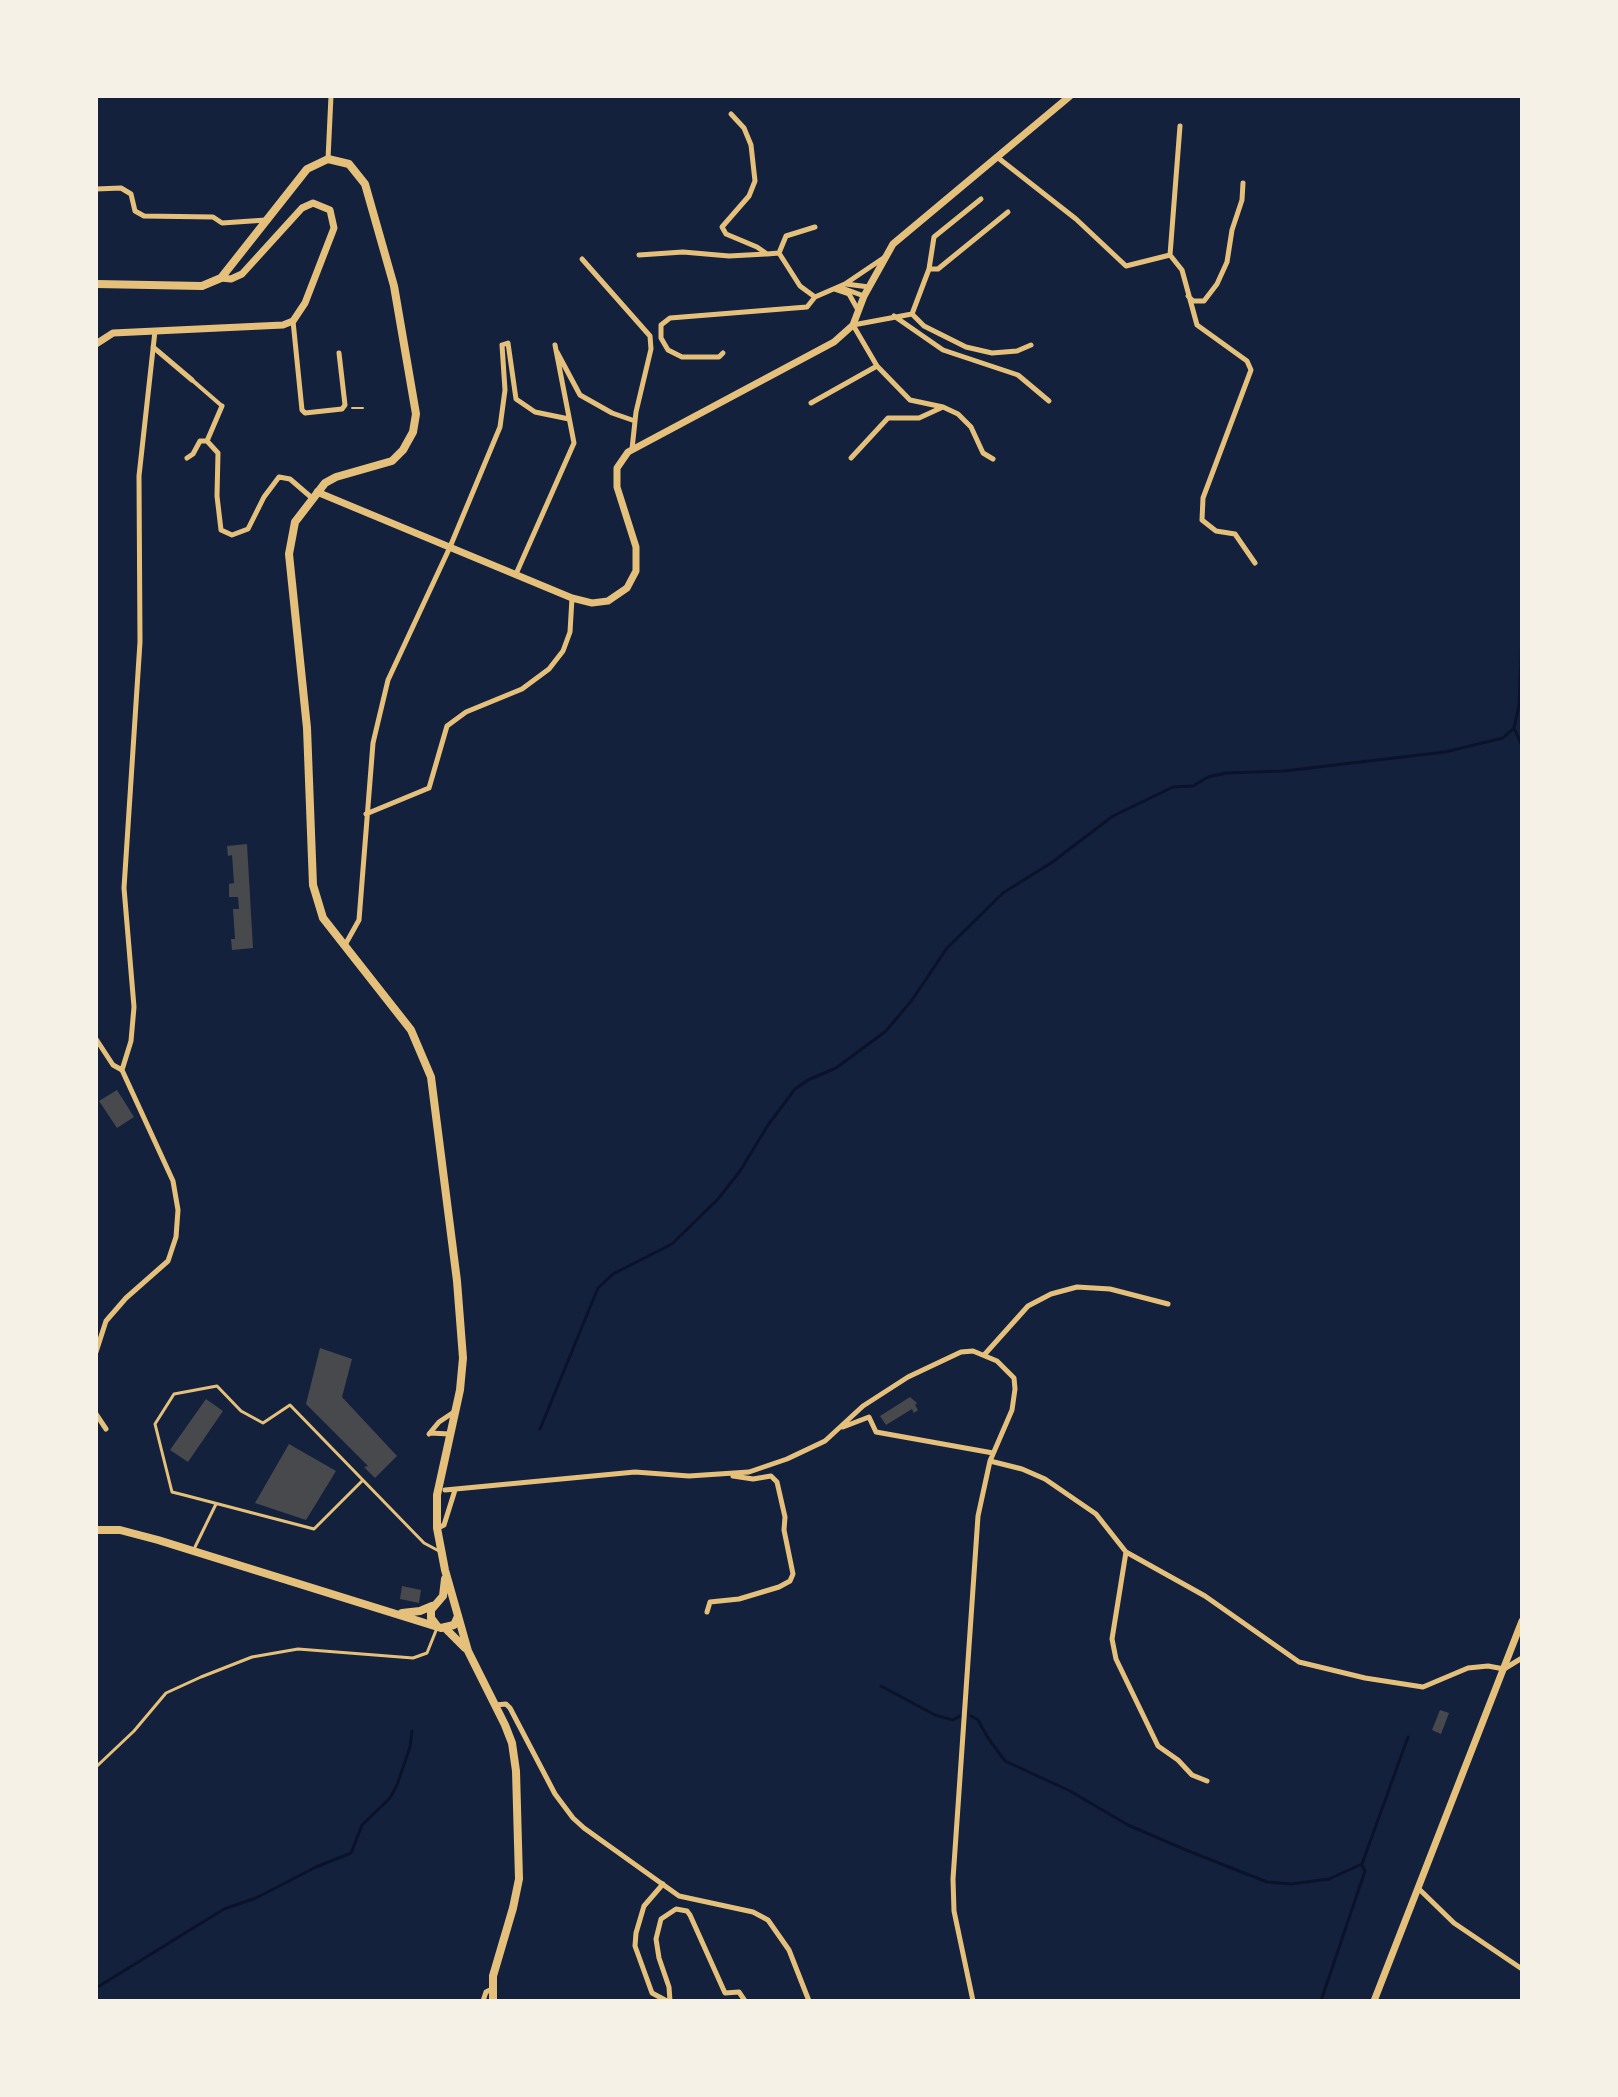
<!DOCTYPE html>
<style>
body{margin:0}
#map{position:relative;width:1618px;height:2097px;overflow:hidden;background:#14213d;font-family:"Public Sans",sans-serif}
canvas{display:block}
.frame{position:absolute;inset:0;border:98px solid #f6f1e7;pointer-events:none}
</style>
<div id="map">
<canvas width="1618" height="2097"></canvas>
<div class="frame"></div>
</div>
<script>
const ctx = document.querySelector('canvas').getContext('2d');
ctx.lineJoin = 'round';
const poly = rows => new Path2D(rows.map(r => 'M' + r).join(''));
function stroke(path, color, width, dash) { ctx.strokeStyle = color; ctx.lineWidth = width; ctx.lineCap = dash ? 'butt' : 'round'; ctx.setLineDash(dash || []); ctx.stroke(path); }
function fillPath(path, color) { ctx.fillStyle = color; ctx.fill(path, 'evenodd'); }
stroke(poly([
 [1522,635,1519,705,1514,728,1522,746],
 [540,1429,598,1288,613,1274,672,1244,718,1199,740,1171,768,1125,795,1089,808,1080,836,1068,886,1031,912,1000,947,948,1003,893,1051,863,1113,816,1173,787,1193,786,1208,777,1226,773,1284,771,1445,752,1503,738,1514,728],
 [881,1686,935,1715,953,1720,960,1716],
 [971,1716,978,1720,988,1738,1005,1761,1070,1791,1128,1825,1186,1850,1267,1882,1291,1884,1329,1879,1362,1864,1408,1737],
 [96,1988,224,1909,256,1898,316,1867,351,1853,362,1825,390,1798,397,1785,410,1747,412,1731],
 [1321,2001,1365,1871,1362,1865]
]), '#0b132b', 3);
fillPath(poly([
 [247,844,253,948,232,950,231,939,235,939,233,909,239,909,238,897,229,897,229,884,234,883,232,855,228,856,227,846],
 [117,1090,134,1117,117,1128,99,1101],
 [320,1348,352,1359,342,1397,397,1456,375,1478,364,1467,368,1466,306,1404],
 [910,1397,917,1403,915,1405,918,1410,914,1413,912,1409,886,1425,880,1416],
 [206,1399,223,1411,188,1462,170,1450],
 [289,1444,336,1471,306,1520,255,1503],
 [402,1586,421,1590,419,1603,400,1599],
 [1440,1710,1449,1713,1441,1734,1432,1730]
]), '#48494c');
stroke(poly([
 [352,408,363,408]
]), '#e5c07b', 2);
stroke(poly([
 [362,1481,314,1529,184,1495,172,1492,155,1424,174,1394,217,1386,241,1411,263,1423,290,1405,424,1543,439,1551],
 [195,1547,216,1504],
 [96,1767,134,1731,166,1693,201,1677,252,1657,298,1649,413,1658,427,1653,437,1628]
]), '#e5c07b', 3);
stroke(poly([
 [192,380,222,406]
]), '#e5c07b', 4);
stroke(poly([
 [731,114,744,128,751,145,755,181,749,196,722,227,726,234,757,247,767,254,779,253,786,236,815,227],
 [997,157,1076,219,1126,266,1170,255,1182,270,1197,325,1247,361,1251,370,1203,498,1202,520,1216,531,1235,534,1255,563],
 [328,159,331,96],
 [96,189,121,188,131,194,135,211,144,216,213,217,222,223,266,220],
 [779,253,800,286,815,297],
 [639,255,683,252,729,256,766,254],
 [1170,255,1180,126],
 [582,259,650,336,651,349,636,412,632,449],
 [929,269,938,269,1008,212],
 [846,284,869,287],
 [842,288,864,296],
 [834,289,849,294,858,310],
 [1188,296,1193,301,1204,301,1217,284,1227,262,1232,230,1242,200,1243,183],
 [912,314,929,269,934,237,981,199],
 [912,314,924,326,966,347,992,353,1017,351,1031,345],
 [894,316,943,350,1018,375,1049,401],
 [293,321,302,410,305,413,342,409,345,405,339,353],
 [853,325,912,314],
 [502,345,508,343,516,399,535,412,569,419],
 [153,347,192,380],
 [557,352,580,395,612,413,635,421],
 [723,353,719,357,682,357,668,350,661,338,661,325,670,318,807,307,815,297,845,284,885,257],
 [811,403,877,366],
 [943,407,958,414,971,427,983,453,993,459],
 [207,441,222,406],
 [187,458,193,454,200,441,207,441,218,453,217,496,221,530,232,535,248,529,264,497,279,477,290,479,312,498],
 [851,458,888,418,919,418,943,407,910,400,877,366,853,325],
 [516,574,574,443,555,345],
 [366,814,429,788,447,726,466,712,522,689,549,669,563,651,570,632,572,598],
 [345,945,359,920,373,743,388,680,450,547,500,427,505,390,502,345],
 [96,1039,113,1065,122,1070,173,1181,178,1210,176,1237,168,1261,126,1298,106,1321,96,1352],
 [122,1070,131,1041,134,1007,124,888,140,642,139,476,155,331],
 [985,1354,1028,1306,1051,1294,1077,1287,1110,1289,1168,1304],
 [96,1414,106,1429],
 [843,1427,869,1417,876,1432,993,1453],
 [430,1433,450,1434],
 [429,1434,439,1422,454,1412],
 [990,1461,1022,1469,1045,1479,1096,1514,1126,1552,1205,1596,1299,1662,1365,1678,1423,1687,1468,1668,1488,1666,1504,1669,1522,1658],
 [445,1490,635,1472,689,1476,749,1472,787,1459,825,1441,863,1406,908,1377,961,1352,973,1351,997,1361,1014,1378,1015,1389,1012,1410,990,1461,978,1516,953,1879,954,1911,973,2001],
 [438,1528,444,1525,455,1490],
 [1126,1552,1112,1639,1116,1659,1158,1746,1178,1760,1192,1775,1207,1781],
 [707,1612,710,1602,739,1599,779,1587,790,1581,793,1574,784,1530,785,1517,777,1482,771,1476,753,1479,733,1476],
 [495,1705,506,1704,510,1708,555,1794,573,1818,584,1828,679,1896,753,1912,768,1920,789,1950,809,2001],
 [663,1884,644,1906,636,1933,635,1946,652,1993,667,2001],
 [1419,1889,1454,1923,1522,1969],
 [483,2001,486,1992,492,1989],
 [670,2001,669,1987,659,1958,656,1939,661,1919,676,1909,687,1911,690,1915,725,1993,739,1992,745,2001]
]), '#e5c07b', 5);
stroke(poly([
 [96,344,113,333,283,325,293,321,305,303,334,228,330,210,313,203,302,208,242,274,231,279,221,278],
 [317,492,572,598,592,603,608,601,627,588,636,571,636,547,617,487,617,468,628,452,834,342,853,325,864,296,893,244,1070,96],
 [1374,2001,1522,1621]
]), '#e5c07b', 7);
stroke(poly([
 [96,284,202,286,221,278,307,169,328,159,349,164,365,184,394,286,416,414,413,432,403,450,392,461,336,477,325,483,295,522,289,554,307,728,313,885,323,918,411,1030,431,1077,457,1281,463,1358,460,1390,437,1495,437,1528,445,1570,468,1651,505,1725,512,1743,516,1771,519,1879,513,1908,493,1976,493,2001],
 [96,1530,120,1530,158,1540,441,1628,454,1625,458,1616],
 [402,1613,420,1611,432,1606],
 [437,1626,431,1618,431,1610,443,1596,445,1579],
 [445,1628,465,1648]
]), '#e5c07b', 8);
</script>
